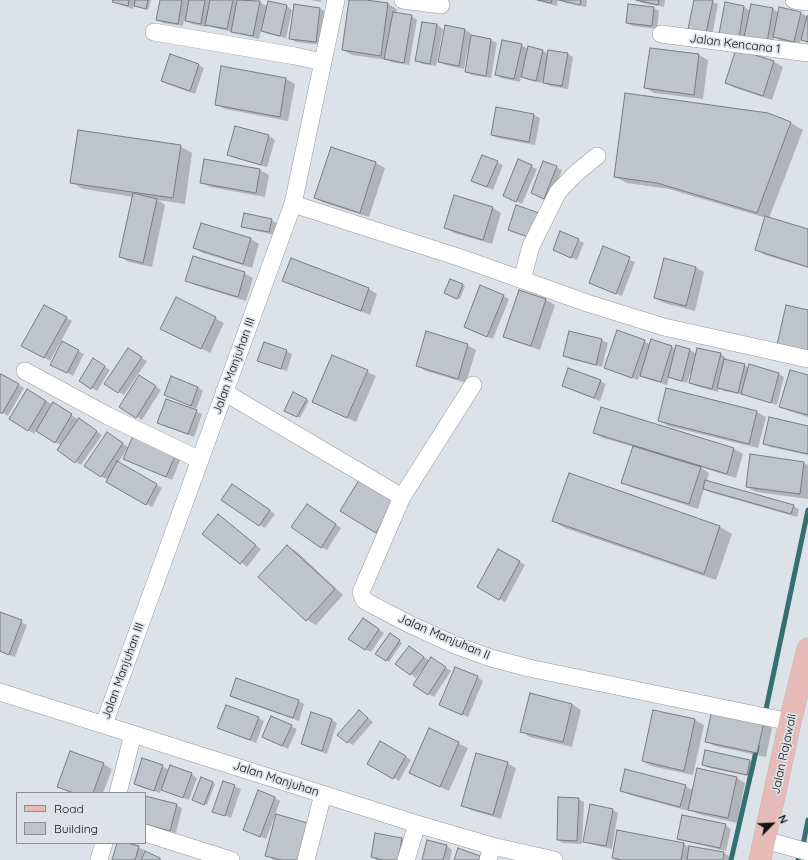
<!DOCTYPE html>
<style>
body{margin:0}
#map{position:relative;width:808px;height:860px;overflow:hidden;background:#dce2e8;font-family:Quicksand,sans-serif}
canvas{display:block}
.legend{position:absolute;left:16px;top:792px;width:130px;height:52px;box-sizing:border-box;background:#dce2e8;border:1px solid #8b8f94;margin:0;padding:5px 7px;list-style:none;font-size:12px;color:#111315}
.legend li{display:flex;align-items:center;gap:8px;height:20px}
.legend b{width:20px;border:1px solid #8b8f94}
.north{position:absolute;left:752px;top:804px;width:40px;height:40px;-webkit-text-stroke:3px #dce2e8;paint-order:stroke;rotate:66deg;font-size:11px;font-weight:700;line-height:16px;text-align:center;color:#111315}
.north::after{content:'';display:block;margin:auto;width:14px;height:18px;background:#111315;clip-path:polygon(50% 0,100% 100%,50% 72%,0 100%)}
</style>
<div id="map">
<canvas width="808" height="860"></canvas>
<ul class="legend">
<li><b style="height:5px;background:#e6bab6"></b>Road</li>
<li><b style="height:11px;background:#bfc4cb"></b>Building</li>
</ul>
<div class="north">N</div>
</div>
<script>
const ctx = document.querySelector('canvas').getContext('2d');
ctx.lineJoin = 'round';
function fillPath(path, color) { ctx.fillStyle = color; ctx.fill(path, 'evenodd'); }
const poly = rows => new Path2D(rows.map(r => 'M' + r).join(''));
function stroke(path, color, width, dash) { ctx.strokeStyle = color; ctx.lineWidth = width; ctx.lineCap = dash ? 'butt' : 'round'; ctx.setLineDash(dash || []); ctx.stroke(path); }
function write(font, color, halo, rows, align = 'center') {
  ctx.font = font + ' Quicksand,sans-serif'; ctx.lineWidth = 3.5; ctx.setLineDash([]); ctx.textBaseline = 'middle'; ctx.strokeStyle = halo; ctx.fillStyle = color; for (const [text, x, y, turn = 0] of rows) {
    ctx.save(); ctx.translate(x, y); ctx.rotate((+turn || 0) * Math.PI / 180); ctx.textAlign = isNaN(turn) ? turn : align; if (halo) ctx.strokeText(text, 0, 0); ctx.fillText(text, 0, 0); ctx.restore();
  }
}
fillPath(poly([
 [114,0,151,0,148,10,134,5,133,9,119,4,113,1],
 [161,0,250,0,260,2,267,6,287,6,292,10,286,38,268,34,261,30,259,39,212,27,207,24,207,27,192,24,184,20,183,26,163,23,157,20],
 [311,0,321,0,321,2],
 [350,0,388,4,397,9,396,13,411,16,417,20,409,65,391,62,388,60,352,55,343,50],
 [534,0,558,0,557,6],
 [560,0,587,0,586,7,566,3],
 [637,0,665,0,664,7,642,3],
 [695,0,707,0,718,4,711,41,688,34],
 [752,5,773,9,779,13,801,13,808,17,808,43,801,39,800,45,779,40,774,37,773,44,726,37,744,7,750,11],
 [294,6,320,9,326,12,322,45,296,42,291,39],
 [654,8,659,11,657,29,633,26,627,23],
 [423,23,437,25,443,29,436,66,422,64,416,60],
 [446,26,465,30,471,33,470,36,491,40,497,43,491,78,472,75,466,72,470,48,468,48,464,69,445,65,440,62],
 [521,45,528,49,529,48,543,51,549,54,568,54,573,57,568,89,550,86,542,81,542,83,528,80,521,76,520,82,501,78,496,75],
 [651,49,699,55,708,60,703,99,654,93,646,88],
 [736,50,774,62,783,67,772,100,735,88,726,83],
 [199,65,204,68,195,94,167,84,162,81],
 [286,79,295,84,288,121,225,109,216,104],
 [497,108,534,115,540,118,535,145,498,138,492,135],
 [768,114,791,123,803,130,769,218,808,230,808,268,765,255,756,249,766,218,669,189,627,183,615,177],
 [236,127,269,136,275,140,267,167,234,158,228,154],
 [180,146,192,153,185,204,158,200,165,205,152,267,129,262,120,257,134,197,83,189,71,182],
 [331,148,376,163,385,168,369,217,324,203,316,198],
 [483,156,503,165,493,190,478,183],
 [205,160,260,170,269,175,265,197,210,187,201,182],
 [531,166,537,169,522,204,504,196],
 [556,167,562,170,550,201,532,193],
 [493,208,501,213,492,244,454,233,446,228],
 [271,220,277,223,275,235,248,229,242,226],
 [561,232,584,243,577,260,560,253],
 [251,239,259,244,252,268,203,253,194,248],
 [604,248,635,262,622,296,596,285],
 [291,260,369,289,377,294,370,315,292,285,284,280],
 [695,267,704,272,695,311,664,303,655,298],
 [244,273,253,278,246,301,195,285,186,280],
 [451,280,465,286,460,299,448,294],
 [519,291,546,300,555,305,540,350,513,341,505,336],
 [503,296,509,299,493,339,470,330],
 [176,298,224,323,210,353,169,332],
 [44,306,72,321,50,361,23,345],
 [570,332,602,340,608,343,602,367,570,359,564,356],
 [618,332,650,344,672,347,676,349,690,350,697,354,721,354,726,358,726,360,744,365,749,368,750,366,779,374,784,377,777,405,744,395,724,391,719,388,718,392,696,386,690,383,692,375,690,374,687,383,675,380,669,377,667,385,647,379,640,375,638,380,611,370],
 [467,345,476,350,466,383,426,371,417,366],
 [78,351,84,354,73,376,57,367],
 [286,351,292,354,287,371,264,364,259,360],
 [134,353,147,361,124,395,118,392],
 [333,356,376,376,356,422,313,402],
 [99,363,110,370,97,391,80,381],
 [1,375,24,388,8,416,0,411,0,377],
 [140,376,161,390,142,420,121,407],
 [808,376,808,417,789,411,780,406],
 [600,381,606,384,600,401,563,386],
 [198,387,203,391,196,409,165,395],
 [27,390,78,419,73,426,74,427,85,423,102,435,81,465,76,462,62,446,36,431,34,434,10,419],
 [667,390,757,412,766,417,758,448,668,426,660,420],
 [294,393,309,401,300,418,285,410],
 [196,411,202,414,194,437,164,426],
 [808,427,808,455,770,447,764,444],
 [594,433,734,449,743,454,736,478,700,467,709,473,707,481,793,506,799,509,797,517,709,492,704,489,698,509,631,487,623,482,634,447,603,438],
 [112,436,128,447,118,463,162,488,152,507,107,482,108,480,101,476],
 [134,437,181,458,172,480,130,462],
 [751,456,804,463,808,465,808,499,756,492,747,487],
 [569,475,720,527,732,534,716,580,565,528,553,521],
 [238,488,275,514,265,528,222,500],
 [313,508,341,528,327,550,321,547],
 [218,515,261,549,247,567,204,534],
 [287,546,296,551,343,595,316,625,307,620,259,577],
 [499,550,525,565,505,602,478,587],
 [0,613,27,625,15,657,0,652],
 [369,622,384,633,371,652,365,649],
 [390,635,402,643,389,662,377,654],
 [410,647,430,661,437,662,451,671,434,697,414,685,423,672,421,671,416,678,397,664],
 [477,677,483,681,468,717,446,708],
 [530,694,572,704,581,710,572,747,530,737,522,732],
 [231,696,298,701,304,704,299,721,236,699],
 [359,711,373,722,353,745,347,742],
 [654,711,695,720,704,725,693,775,651,766,643,761],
 [258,718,264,721,256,743,224,730],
 [332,720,337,723,327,754,307,747,302,744],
 [764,723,772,728,766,757,715,746,706,741],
 [291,726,297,729,288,749,269,740],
 [429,729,468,748,449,791,419,777],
 [381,742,411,760,399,781,369,763],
 [706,751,750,761,756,764,753,777,709,768,703,764],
 [507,763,516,768,501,819,471,810,462,805],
 [103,764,112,769,103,793,71,793,58,786],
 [162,766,169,770,191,774,197,778,189,800,161,789,160,793,141,787,135,784],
 [201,778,215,784,207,805,196,801],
 [737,778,745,783,737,823,698,814,689,809,689,811,630,795,621,790,685,786,693,790],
 [223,782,241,789,231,818,214,811],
 [145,797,176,805,182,808,176,833,145,825],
 [275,798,280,801,275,815,311,825,312,860,274,860,266,855,276,816,275,816,266,839,245,830],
 [578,799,584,802,582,844,563,843,558,840],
 [613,810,618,813,612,849,590,844,583,841],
 [725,825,731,829,726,851,684,841,678,838],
 [376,834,402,839,408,842,404,860,377,860,372,857],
 [428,841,447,846,452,850,450,860,423,860],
 [118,843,123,843,138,847,144,850,142,858,143,858,146,852,162,860,113,860],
 [684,844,690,848,724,853,729,856,729,860,617,860,613,857]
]), '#0003');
stroke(poly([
 [765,714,808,510],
 [731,860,757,747],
 [798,860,802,850,808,820]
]), '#346f72', 5);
const building = poly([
 [113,0,129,0,128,6,112,2,113,0],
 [135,0,148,0,146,9,134,6,135,0],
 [160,0,182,0,178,24,156,20,160,0],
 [189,0,205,0,201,24,185,21,189,0],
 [210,0,233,0,227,29,205,25,210,0],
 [237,0,260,1,253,36,231,32,237,0],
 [349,0,366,0,388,3,381,56,342,50,349,0],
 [538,0,552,0,551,3,538,0],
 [559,0,581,0,580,5,559,0],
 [636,0,659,0,658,5,636,0],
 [694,0,713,0,705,38,687,34,694,0],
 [268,1,287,5,280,36,261,31,268,1],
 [725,2,744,6,739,38,719,34,725,2],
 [294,4,320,8,316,42,289,39,294,4],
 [628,4,654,7,652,26,626,23,628,4],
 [751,4,773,8,767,42,744,37,751,4],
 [779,7,801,12,794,42,773,37,779,7],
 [393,12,412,15,404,63,384,59,393,12],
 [807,16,808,16,808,42,801,40,807,16],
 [422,22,437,24,430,64,415,61,422,22],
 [445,25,465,29,459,66,438,62,445,25],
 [471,35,491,39,486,76,465,72,471,35],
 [502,40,522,44,514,79,495,75,502,40],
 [528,46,543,50,536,81,521,77,528,46],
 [650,48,699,54,694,95,644,88,650,48],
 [736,49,774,61,763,96,725,83,736,49],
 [548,50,568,53,562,86,543,83,548,50],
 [170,54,199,64,190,91,161,81,170,54],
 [221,66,286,78,280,117,215,105,221,66],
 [625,93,768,113,791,122,757,213,657,183,614,177,625,93],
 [496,107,534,114,529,142,491,135,496,107],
 [235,126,269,135,261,165,227,155,235,126],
 [78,130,181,145,173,198,70,183,78,130],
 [331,147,376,162,360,213,314,198,331,147],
 [482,155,498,161,487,187,471,181,482,155],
 [204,159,260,169,256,193,200,183,204,159],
 [518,159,532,165,516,202,503,196,518,159],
 [543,161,557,166,544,199,531,193,543,161],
 [133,193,157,199,143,263,119,257,133,193],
 [454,195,493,207,483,240,444,228,454,195],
 [516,205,539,213,531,238,508,230,516,205],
 [244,213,272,219,269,232,241,227,244,213],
 [765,216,808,229,808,267,755,250,765,216],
 [201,223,251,238,243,264,193,248,201,223],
 [560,231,579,239,571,258,553,250,560,231],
 [603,246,630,257,616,294,589,283,603,246],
 [193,256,245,272,238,297,185,281,193,256],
 [291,258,369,288,361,311,282,281,291,258],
 [664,258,696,267,686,306,654,298,664,258],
 [450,279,463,284,457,299,444,293,450,279],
 [480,285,504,295,487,337,464,327,480,285],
 [519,290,546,299,531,346,503,337,519,290],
 [176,297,216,317,201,349,160,329,176,297],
 [44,305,67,317,44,358,21,346,44,305],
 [786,305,808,310,808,353,777,345,786,305],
 [617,330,645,340,632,378,604,368,617,330],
 [426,331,468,344,458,379,416,366,426,331],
 [569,331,602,339,596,365,563,356,569,331],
 [651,339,672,346,661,382,640,376,651,339],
 [62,341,79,350,67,373,50,365,62,341],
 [264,342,287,350,281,369,257,361,264,342],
 [676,345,690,349,682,381,668,377,676,345],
 [128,348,142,357,118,393,104,384,128,348],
 [697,348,721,353,712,389,689,383,697,348],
 [332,355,368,370,347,418,312,402,332,355],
 [93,358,105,366,91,389,79,381,93,358],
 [724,359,745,364,738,393,717,388,724,359],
 [749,364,779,373,771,403,741,394,749,364],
 [568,368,601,380,594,398,562,386,568,368],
 [790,370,808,375,808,415,779,407,790,370],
 [1,374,19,384,2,414,0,412,0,375,1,374],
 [139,375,156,386,136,418,119,407,139,375],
 [171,376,198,387,191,406,164,395,171,376],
 [666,388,757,411,749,444,658,421,666,388],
 [27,389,46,401,28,431,9,419,27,389],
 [293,392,307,399,297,417,284,411,293,392],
 [166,399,197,410,188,434,157,423,166,399],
 [53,402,72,414,55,443,36,431,53,402],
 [601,407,734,448,727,474,593,433,601,407],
 [769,417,808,426,808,454,763,444,769,417],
 [79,418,97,431,75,463,57,450,79,418],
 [107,432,123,443,101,477,84,466,107,432],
 [133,436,176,454,166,477,123,459,133,436],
 [633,446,701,467,689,504,621,483,633,446],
 [750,454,804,462,800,494,746,487,750,454],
 [117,461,157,484,146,505,106,482,117,461],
 [569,473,720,526,704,574,552,521,569,473],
 [359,480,394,502,376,533,340,511,359,480],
 [705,480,794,505,791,514,703,489,705,480],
 [232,484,270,510,259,526,221,500,232,484],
 [307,504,336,524,321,548,291,527,307,504],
 [218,514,256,545,240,564,202,534,218,514],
 [287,545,335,589,306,621,258,577,287,545],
 [498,549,520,561,499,600,477,587,498,549],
 [0,612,22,620,9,655,0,651,0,612],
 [363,618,379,629,365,650,348,639,363,618],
 [390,633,400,640,386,661,375,654,390,633],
 [409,646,424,657,410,675,395,664,409,646],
 [431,657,446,667,428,695,413,685,431,657],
 [455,667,478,676,462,715,439,705,455,667],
 [236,678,299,700,293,718,230,696,236,678],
 [530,693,572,704,563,742,520,732,530,693],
 [226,705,259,717,250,740,217,728,226,705],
 [359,710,368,718,347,743,337,735,359,710],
 [653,710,695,719,684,771,642,761,653,710],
 [712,710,764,722,757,753,705,742,712,710],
 [311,712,332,719,322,751,301,744,311,712],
 [271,716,292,725,282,746,262,737,271,716],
 [429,728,459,742,440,787,409,773,429,728],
 [380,741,406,756,393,779,367,764,380,741],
 [705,750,750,760,747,775,702,765,705,750],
 [70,751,104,763,93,793,74,793,57,787,70,751],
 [476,753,508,762,493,815,461,806,476,753],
 [142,758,163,765,154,791,134,784,142,758],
 [170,765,192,773,183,798,161,790,170,765],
 [697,768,737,777,728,818,688,810,697,768],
 [625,769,686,785,680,807,620,791,625,769],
 [201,777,213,782,204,805,192,800,201,777],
 [223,781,235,785,225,816,212,812,223,781],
 [258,790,275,797,260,837,243,830,258,790],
 [145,796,177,804,170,831,145,824,145,796],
 [558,797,579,798,577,841,557,840,558,797],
 [590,804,613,809,606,846,583,842,590,804],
 [276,814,311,824,302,860,281,860,265,856,276,814],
 [682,815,726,824,720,848,677,839,682,815],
 [617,830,684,843,681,860,622,860,612,858,617,830],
 [375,833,402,838,398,860,383,860,371,857,375,833],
 [427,840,447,845,443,860,422,860,427,840],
 [117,843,127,843,139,846,135,860,112,860,117,843],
 [689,846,724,852,723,860,687,860,689,846],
 [458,848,480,856,479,860,454,860,458,848],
 [145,851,160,858,160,860,141,860,145,851]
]);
fillPath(building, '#bfc4cb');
stroke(building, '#777c82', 1);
const minor = poly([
 [403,0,441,5],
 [794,0,808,2],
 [154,32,295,56,323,62],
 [661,34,808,53],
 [293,204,461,258,587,303,664,327,808,359],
 [522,280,531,246,558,192,574,175,597,156],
 [25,371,108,416,200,460],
 [473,385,402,497,361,592,363,598,365,601,409,624,455,645,491,658,529,668,790,722],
 [224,392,402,497],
 [0,692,417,824,492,846,554,860],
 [104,724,293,204,336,0],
 [118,793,133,734],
 [145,833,231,860],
 [765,840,808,852],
 [99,860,104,843],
 [306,860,323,794],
 [406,860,417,824],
 [488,860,492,846]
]);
const major = poly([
 [760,860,790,722,808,649]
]);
stroke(minor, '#92979d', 18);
stroke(major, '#bcbdbd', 23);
stroke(minor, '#fff', 17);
stroke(major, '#e6bab6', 22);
write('12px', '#111315', '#dce2e8', [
 ["Jalan Kencana 1",735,44,7],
 ["Jalan Manjuhan III",234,366,-70],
 ["Jalan Manjuhan II",444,637,23],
 ["Jalan Manjuhan III",123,671,-70],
 ["Jalan Rajawali",784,754,-78],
 ["Jalan Manjuhan",276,779,18]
]);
</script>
